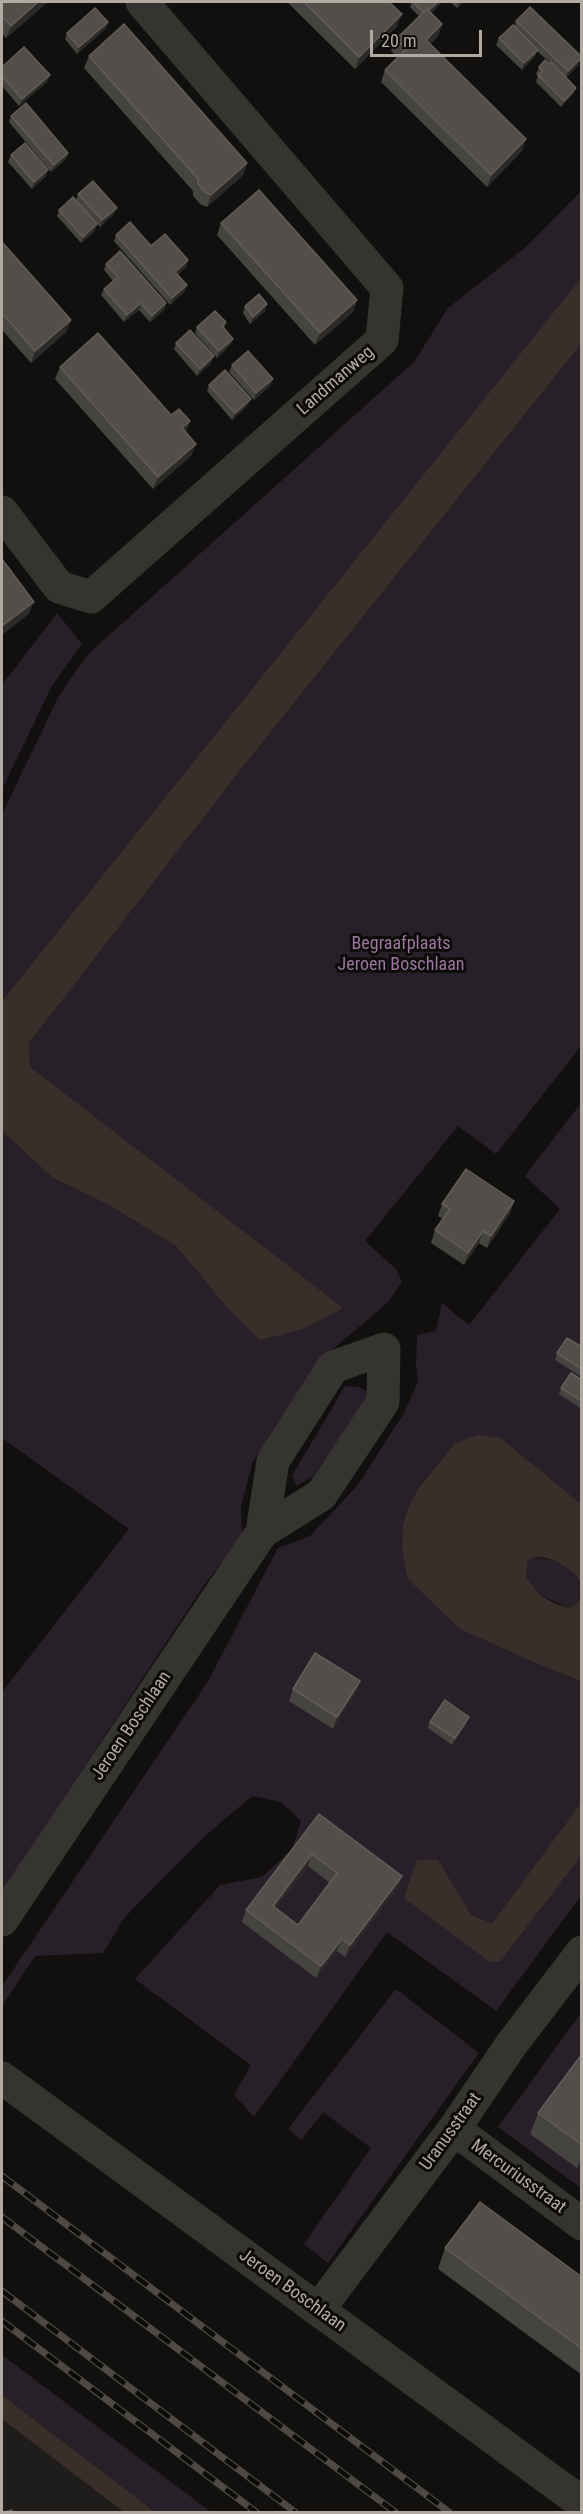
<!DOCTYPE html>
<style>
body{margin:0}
#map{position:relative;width:583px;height:2514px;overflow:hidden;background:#11100f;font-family:"Roboto Condensed",sans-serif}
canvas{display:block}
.frame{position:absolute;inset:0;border:3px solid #b2aaa0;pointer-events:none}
.scale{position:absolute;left:370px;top:30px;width:112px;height:27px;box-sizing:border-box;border:3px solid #b2aaa0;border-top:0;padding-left:8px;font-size:18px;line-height:21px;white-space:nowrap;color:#b2aaa0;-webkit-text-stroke:4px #0c0b0a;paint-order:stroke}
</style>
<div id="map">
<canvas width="583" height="2514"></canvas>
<div class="frame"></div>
<div class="scale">20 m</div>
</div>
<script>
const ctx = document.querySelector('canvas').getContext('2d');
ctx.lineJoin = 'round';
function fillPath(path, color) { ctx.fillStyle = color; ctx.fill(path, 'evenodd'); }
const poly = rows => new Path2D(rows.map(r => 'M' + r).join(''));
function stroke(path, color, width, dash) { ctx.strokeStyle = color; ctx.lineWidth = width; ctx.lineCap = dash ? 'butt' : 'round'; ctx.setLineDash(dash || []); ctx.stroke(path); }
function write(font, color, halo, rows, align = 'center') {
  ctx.font = font + ' "Roboto Condensed",sans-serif'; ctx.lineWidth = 6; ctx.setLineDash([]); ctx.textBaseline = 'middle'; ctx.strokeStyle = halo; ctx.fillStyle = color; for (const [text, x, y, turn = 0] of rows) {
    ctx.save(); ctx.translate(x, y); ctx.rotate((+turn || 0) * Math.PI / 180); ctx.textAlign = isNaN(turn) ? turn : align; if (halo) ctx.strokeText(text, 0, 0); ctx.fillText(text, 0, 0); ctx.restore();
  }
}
fillPath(poly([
 [2,2393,142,2512,2,2512]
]), '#1e1d1b');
fillPath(poly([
 [581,191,581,278,2,1001,2,814,59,696,87,655,414,362,448,308,526,247],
 [581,344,581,1046,496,1154,458,1126,365,1241,396,1269,402,1282,388,1302,318,1362,253,1461,241,1507,242,1536,204,1585,2,1892,2,1692,129,1529,2,1438,2,1131,53,1178,107,1204,176,1246,226,1306,30,1067,29,1043,246,763],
 [57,613,82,644,52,686,2,789,2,685],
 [581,1103,581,1504,501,1438,454,1444,420,1485,403,1524,402,1549,406,1562,543,1666,582,1681,581,1803,492,1923,471,1915,438,1861,417,1860,505,1956,581,1856,581,1896,496,2011,387,1932,254,2117,234,2095,251,2065,135,1979,220,1885,262,1877,292,1849,301,1821,281,1802,252,1796,206,1835,124,1918,103,1953,35,1956,2,2006,2,1986,207,1683,278,1548,310,1536,357,1486,404,1413,418,1381,416,1363,417,1335,436,1331,442,1303,469,1325,560,1209,525,1176],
 [345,1386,358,1387,369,1392,366,1400,313,1476,297,1486,292,1476],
 [534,1557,554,1560,574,1573,581,1583,579,1601,570,1608,541,1596,526,1577,528,1561],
 [396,1989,479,2053,328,2263,304,2244,371,2148,323,2112,301,2140,288,2129],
 [581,2013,581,2188,498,2127],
 [2,2355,211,2512,155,2512,2,2395]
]), '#282028');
fillPath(poly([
 [581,278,581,344,246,763,29,1043,30,1067,343,1308,303,1329,260,1340,226,1306,176,1246,107,1204,53,1178,2,1131,2,1001],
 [477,1435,501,1438,581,1504,581,1583,574,1573,554,1560,542,1557,534,1557,528,1561,526,1577,541,1596,556,1604,570,1608,579,1601,581,1595,581,1681,543,1666,460,1629,408,1579,402,1549,403,1524,410,1504,420,1486,454,1444],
 [581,1803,581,1856,501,1961,490,1962,404,1898,417,1860,438,1860,471,1915,492,1923],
 [2,2395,155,2512,124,2512,2,2419]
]), '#392e29');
stroke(poly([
 [2,512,59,587,91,597,382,340,387,288,142,2],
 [2,1920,262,1532,321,1495,383,1402,384,1349,333,1367,273,1461,262,1532],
 [2,2078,582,2503],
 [454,2129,582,2224],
 [318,2310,454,2129,511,2045,582,1952]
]), '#363430', 33);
const rail = poly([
 [2,2176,449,2512],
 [2,2217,395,2512],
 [2,2291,295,2512],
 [2,2321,256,2512]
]);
stroke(rail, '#4d4a45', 7);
stroke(rail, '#0c0b0a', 4.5, [14]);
fillPath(poly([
 [2,2,48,2,6,38,2,33],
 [287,2,389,2,397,26,355,69],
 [412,2,442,2,431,13,442,24,438,36,430,44,522,151,487,187,381,82,385,70,398,57,391,51,396,39,419,16,410,7],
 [450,2,463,2,457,8],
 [516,21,579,64,566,78,576,88,573,94,561,107,536,82,538,75,536,74,539,67,550,63,537,51,535,56,522,70,496,45,499,38,514,26],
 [108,22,106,28,77,54,65,39,67,33],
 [89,56,247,163,243,175,207,207,200,204,193,196,193,191,84,68],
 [2,67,47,82,19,106,2,86],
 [11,116,68,153,66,159,51,172,9,122],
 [11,155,46,176,32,189,8,162],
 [78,194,114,214,100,227,88,214,95,231,81,243,57,216,59,210,76,200],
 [221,223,357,300,353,312,315,345,217,235],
 [116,235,151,246,188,260,186,267,177,275,187,285,184,292,170,305,114,241],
 [2,242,71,320,66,332,31,363,2,330],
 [106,264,166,303,164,310,150,322,139,310,124,322,101,295,104,289,113,281,104,270],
 [245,306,265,311,250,324,243,313],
 [226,322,224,329,233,339,230,345,217,358,195,333,197,327],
 [176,343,211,363,197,376,174,349],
 [232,365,270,386,254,400,229,372],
 [60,367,171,415,190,421,186,432,196,444,191,456,153,489,55,379],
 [209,385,248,405,232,420,207,391],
 [514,1201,510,1213,487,1248,479,1243,464,1265,431,1243,435,1230,443,1219,438,1216,442,1204],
 [582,1347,582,1377,555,1360,557,1353],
 [582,1380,582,1409,559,1394,561,1388],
 [360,1681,355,1693,333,1729,289,1701,293,1689],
 [430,1722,466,1724,452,1745,428,1728],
 [319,1814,402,1876,397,1888,345,1957,337,1951,316,1978,242,1922,246,1910],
 [308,1866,330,1883,298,1925,276,1908],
 [582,2054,582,2162,577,2168,530,2134,538,2113],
 [445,2248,582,2277,582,2375,438,2269]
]), '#464440');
fillPath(poly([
 [38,2,48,2,6,38,11,26],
 [438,2,442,2,423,20,425,14],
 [459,2,463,2,457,8],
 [402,14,397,26,355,69,359,57],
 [108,22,106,28,77,54,79,47],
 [442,24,438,36,422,52,426,40],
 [538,50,535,56,522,70,524,63],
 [582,58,579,64,566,78,568,71],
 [50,75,47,82,19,106,22,99],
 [576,88,573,94,561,107,564,101],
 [526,139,522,151,487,187,491,175],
 [68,153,66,159,51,172,54,165],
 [247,163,243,175,207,207,211,195],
 [48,170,46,176,32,189,34,182],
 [117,208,114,214,100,227,102,220],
 [97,224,95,231,81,243,83,237],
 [188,260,186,267,173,279,175,272],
 [187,285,184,292,170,305,172,298],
 [357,300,353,312,315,345,320,333],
 [141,303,139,310,124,322,127,315],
 [166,303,164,310,150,322,152,316],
 [267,304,265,311,250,324,253,317],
 [71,320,66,332,31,363,35,351],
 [233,339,230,345,217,358,219,351],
 [214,356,211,363,197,376,200,369],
 [273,379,270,386,254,400,256,393],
 [251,399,248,405,232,420,235,413],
 [190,421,185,433,182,428],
 [196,444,191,456,153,489,158,477],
 [34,602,29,614,2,635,2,626],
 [514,1201,510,1213,487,1248,491,1236],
 [483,1231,479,1243,464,1265,468,1253],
 [360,1681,355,1693,333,1729,337,1717],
 [469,1717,466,1724,452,1745,455,1738],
 [312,1854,308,1866,269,1918,273,1906],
 [402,1876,397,1888,345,1957,350,1945],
 [342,1939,337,1951,316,1978,321,1966],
 [582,2155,582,2162,577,2168]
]), '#2c2a28');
const building = poly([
 [2,2,38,2,11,26,2,16,2,2],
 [304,2,389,2,402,14,359,57,304,2],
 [413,2,438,2,428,11,427,9,423,12,413,2],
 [530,7,582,57,568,71,516,21,530,7],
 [95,8,108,22,79,47,67,33,95,8],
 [427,9,442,24,426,40,526,139,491,175,385,70,406,49,396,39,427,9],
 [124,24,247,163,211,195,205,192,198,184,198,179,89,56,124,24],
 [513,25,538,50,524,63,499,38,513,25],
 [24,47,50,75,22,99,2,76,2,67,24,47],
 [545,60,549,64,551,62,576,88,564,101,538,75,543,71,539,67,545,60],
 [26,103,68,153,54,165,11,116,26,103],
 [25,143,48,170,34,182,11,155,25,143],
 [93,181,117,208,102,220,78,194,93,181],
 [259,190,357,300,320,333,221,223,259,190],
 [73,197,97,224,83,237,59,210,73,197],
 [130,222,151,246,165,234,188,260,175,272,187,285,172,298,116,235,130,222],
 [2,242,71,320,35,351,2,313,2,242],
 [120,251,166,303,152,316,141,303,127,315,104,289,118,277,106,264,120,251],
 [259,294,267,304,253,317,245,306,259,294],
 [215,311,226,322,222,326,233,339,219,351,197,327,215,311],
 [190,330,214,356,200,369,176,343,190,330],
 [98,333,171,415,179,409,190,421,182,428,196,444,158,477,60,367,98,333],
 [248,351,273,379,256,393,232,365,248,351],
 [225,370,251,399,235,413,209,385,225,370],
 [2,559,34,602,2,626,2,559],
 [466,1169,514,1201,491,1236,483,1231,468,1253,435,1230,450,1209,442,1204,466,1169],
 [567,1338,582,1347,582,1369,557,1353,567,1338],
 [571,1373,582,1380,582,1401,561,1388,571,1373],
 [315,1653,360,1681,337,1717,293,1689,315,1653],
 [445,1700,469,1717,455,1738,430,1722,445,1700],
 [319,1814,402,1876,350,1945,342,1939,321,1966,246,1910,319,1814],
 [312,1854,337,1873,298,1925,273,1906,312,1854],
 [582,2054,582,2145,538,2113,582,2054],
 [480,2202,582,2277,582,2349,445,2248,480,2202],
 [12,2510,12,2512,3,2512,12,2510]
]);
fillPath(building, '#524f4b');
stroke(building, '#615d58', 1.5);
write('18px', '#b2aaa0', '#0c0b0a', [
 ["Landmanweg",336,381,-41],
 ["Jeroen Boschlaan",132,1726,-56],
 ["Uranusstraat",451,2132,-54],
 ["Mercuriusstraat",518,2177,36],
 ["Jeroen Boschlaan",292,2291,36]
]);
write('18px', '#9b769e', '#0c0b0a', [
 ["Begraafplaats",401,944],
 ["Jeroen Boschlaan",401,965]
]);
</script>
